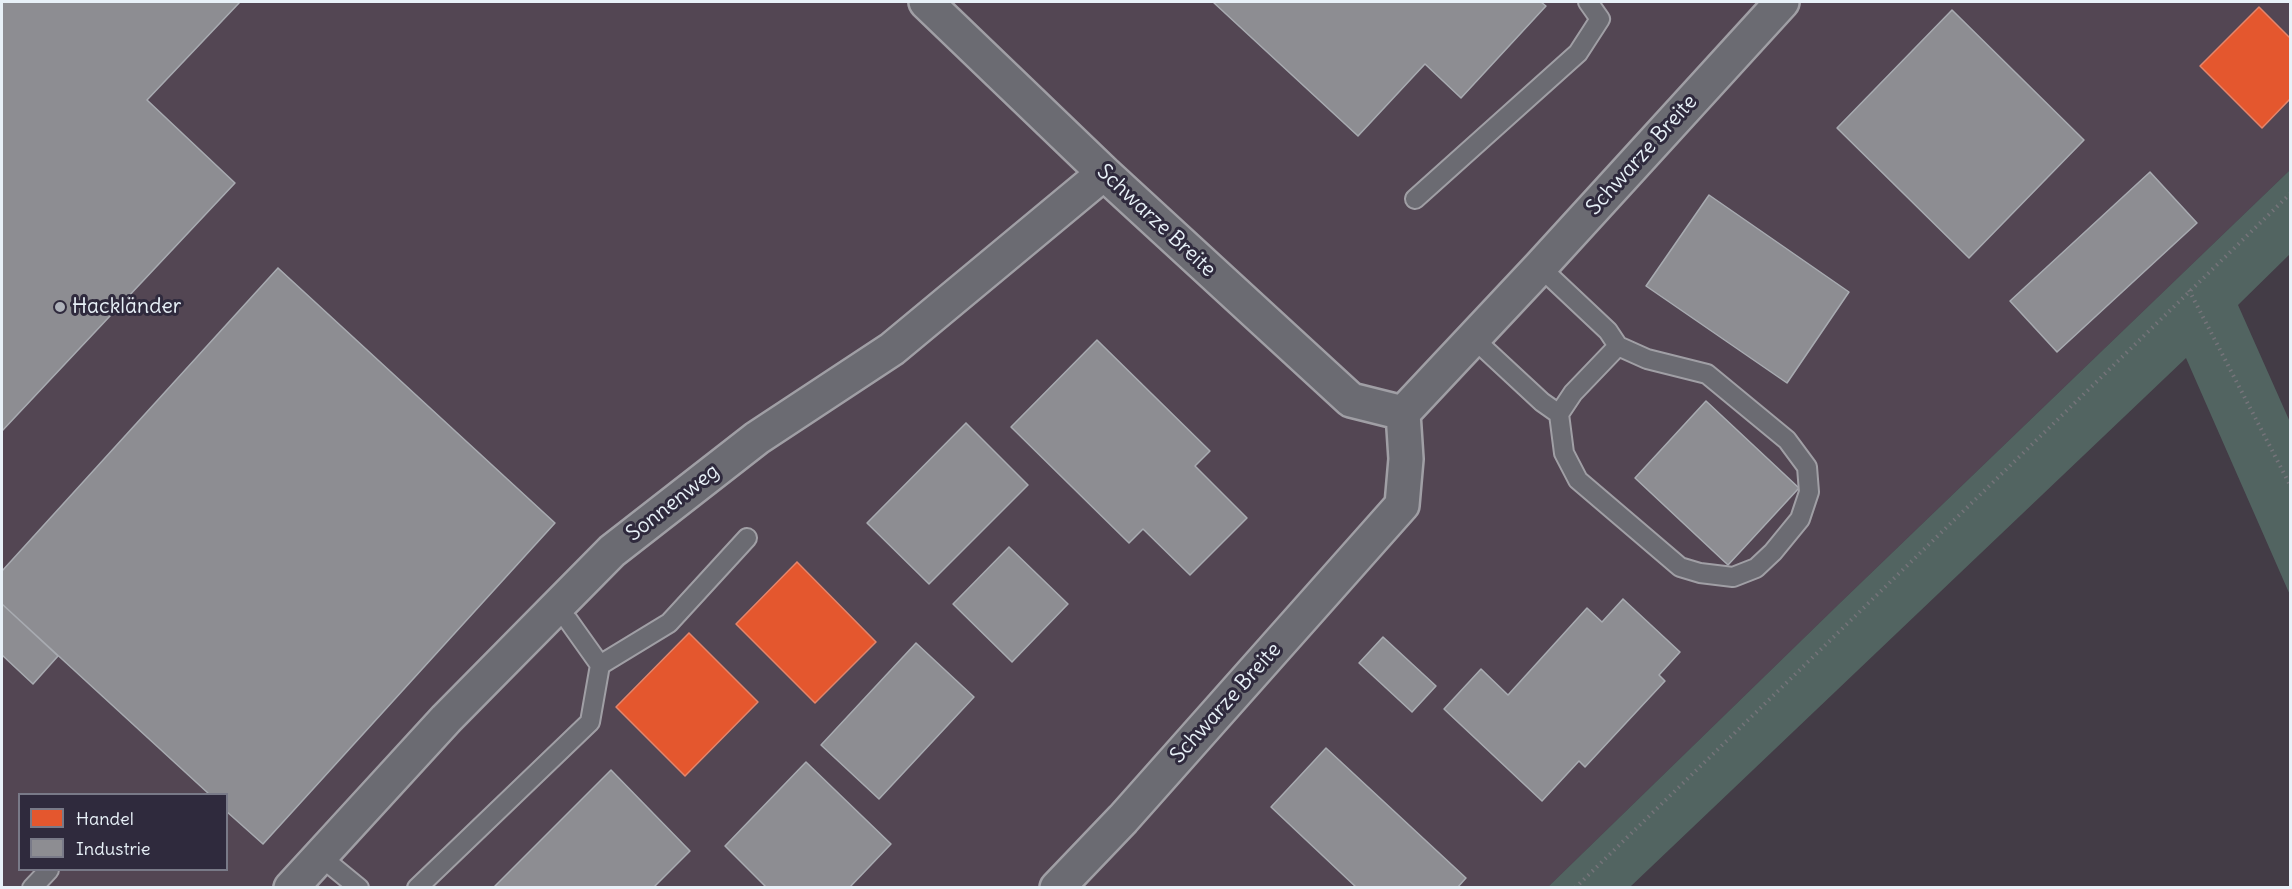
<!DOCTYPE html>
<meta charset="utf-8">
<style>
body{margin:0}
#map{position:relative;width:2292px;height:889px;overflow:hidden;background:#433c46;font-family:Delius,sans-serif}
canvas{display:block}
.frame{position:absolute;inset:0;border:3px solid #e8f1f8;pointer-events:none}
.legend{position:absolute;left:18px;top:793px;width:210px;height:78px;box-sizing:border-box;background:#2f2a3d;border:2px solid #797a88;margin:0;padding:8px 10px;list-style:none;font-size:18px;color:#e8f1f8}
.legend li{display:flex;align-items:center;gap:12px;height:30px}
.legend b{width:30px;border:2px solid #797a88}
</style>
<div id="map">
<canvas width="2292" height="889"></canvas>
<div class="frame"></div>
<ul class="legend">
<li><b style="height:16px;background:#e4572e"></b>Handel</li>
<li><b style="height:16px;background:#8d8d92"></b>Industrie</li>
</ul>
</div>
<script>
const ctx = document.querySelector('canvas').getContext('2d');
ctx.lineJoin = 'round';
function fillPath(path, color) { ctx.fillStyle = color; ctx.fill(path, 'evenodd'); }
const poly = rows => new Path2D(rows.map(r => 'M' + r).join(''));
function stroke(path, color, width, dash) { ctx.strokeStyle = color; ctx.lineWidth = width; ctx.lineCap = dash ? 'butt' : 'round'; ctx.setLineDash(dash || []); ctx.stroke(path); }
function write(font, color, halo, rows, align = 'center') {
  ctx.font = font + ' Delius,sans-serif'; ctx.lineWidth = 6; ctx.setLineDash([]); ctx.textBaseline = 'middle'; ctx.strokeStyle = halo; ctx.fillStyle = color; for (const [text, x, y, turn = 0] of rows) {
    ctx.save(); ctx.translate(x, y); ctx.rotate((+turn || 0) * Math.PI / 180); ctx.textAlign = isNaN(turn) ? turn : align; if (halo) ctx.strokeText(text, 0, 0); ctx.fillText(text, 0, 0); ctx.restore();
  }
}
fillPath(poly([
 [2,2,2290,2,2290,170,1841,602,1548,887,2,888],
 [20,794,226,794,226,870,20,870]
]), '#534653');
fillPath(poly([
 [2290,170,2290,254,2238,305,2290,422,2290,595,2186,358,1630,887,1548,887,1841,602]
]), '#526461');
const shops = poly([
 [2259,7,2290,38,2290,99,2262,128,2200,66,2259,7],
 [797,562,876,642,815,703,736,624,797,562],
 [689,633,758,702,685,776,616,707,689,633]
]);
fillPath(shops, '#e4572e');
stroke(shops, '#e5856b', 1.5);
const industry = poly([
 [2,2,240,2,147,100,235,183,2,431,2,2],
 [1213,2,1541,2,1546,6,1461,98,1425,64,1358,136,1213,2],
 [1952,10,2084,140,1969,258,1837,128,1952,10],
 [2150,172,2197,223,2057,352,2010,301,2150,172],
 [1709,195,1849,292,1787,383,1646,286,1709,195],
 [278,268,555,523,263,844,226,811,226,794,209,794,2,604,2,571,278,268],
 [1097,340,1210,451,1195,466,1247,518,1190,575,1143,529,1129,543,1011,427,1097,340],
 [1706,401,1799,488,1728,565,1635,478,1706,401],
 [966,423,1028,485,929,584,867,523,966,423],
 [1009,547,1068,604,1012,662,953,604,1009,547],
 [1623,599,1680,652,1659,675,1665,681,1585,767,1579,761,1542,801,1444,709,1481,669,1508,695,1587,608,1602,622,1623,599],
 [2,604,58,656,33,684,2,655,2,604],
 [1383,637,1436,686,1412,712,1359,663,1383,637],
 [916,643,974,697,879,799,821,745,916,643],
 [1326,748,1466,878,1457,888,1357,888,1271,807,1326,748],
 [806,762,891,844,849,888,767,888,725,846,806,762],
 [611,770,690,851,653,888,493,888,611,770]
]);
fillPath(industry, '#8d8d92');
stroke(industry, '#a8abb1', 1.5);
const service = poly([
 [1415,199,1578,53,1600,19,1588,2],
 [1473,338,1542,402,1559,414,1573,393,1618,346,1608,331,1540,267],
 [1559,414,1564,453,1578,480,1680,567,1700,573,1733,577,1756,568,1773,552,1800,519,1809,492,1807,467,1787,440,1707,374,1647,359,1618,346],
 [600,665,669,623,747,538],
 [320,856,359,888],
 [32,888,49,870],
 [417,888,590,722,600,665,568,620]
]);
const minor = poly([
 [926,2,1104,173,1351,400,1403,413,1406,459,1402,505,1123,819,1057,888],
 [1403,413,1540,267,1782,2],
 [291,888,446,719,612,551,757,438,892,349,1104,173]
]);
stroke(service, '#a09fa5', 22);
stroke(minor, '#a09fa5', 38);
stroke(poly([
 [2189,290,2290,485],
 [1575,888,2290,194]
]), '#75747a', 4, [1.5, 4.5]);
stroke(service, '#6b6b72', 18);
stroke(minor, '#6b6b72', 33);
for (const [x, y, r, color] of [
 [60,307,6,"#aeb2ba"]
]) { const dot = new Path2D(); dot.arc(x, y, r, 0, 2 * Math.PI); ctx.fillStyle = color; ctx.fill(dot); stroke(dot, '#2f2a3d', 2); }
write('21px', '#e8f1f8', '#2f2a3d', [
 ["Schwarze Breite",1642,155,-48],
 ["Schwarze Breite",1156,221,43],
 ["Sonnenweg",673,503,-38],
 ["Schwarze Breite",1226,703,-48]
]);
write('21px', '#e8f1f8', '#2f2a3d', [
 ["Hackländer",72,307]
], 'left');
</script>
